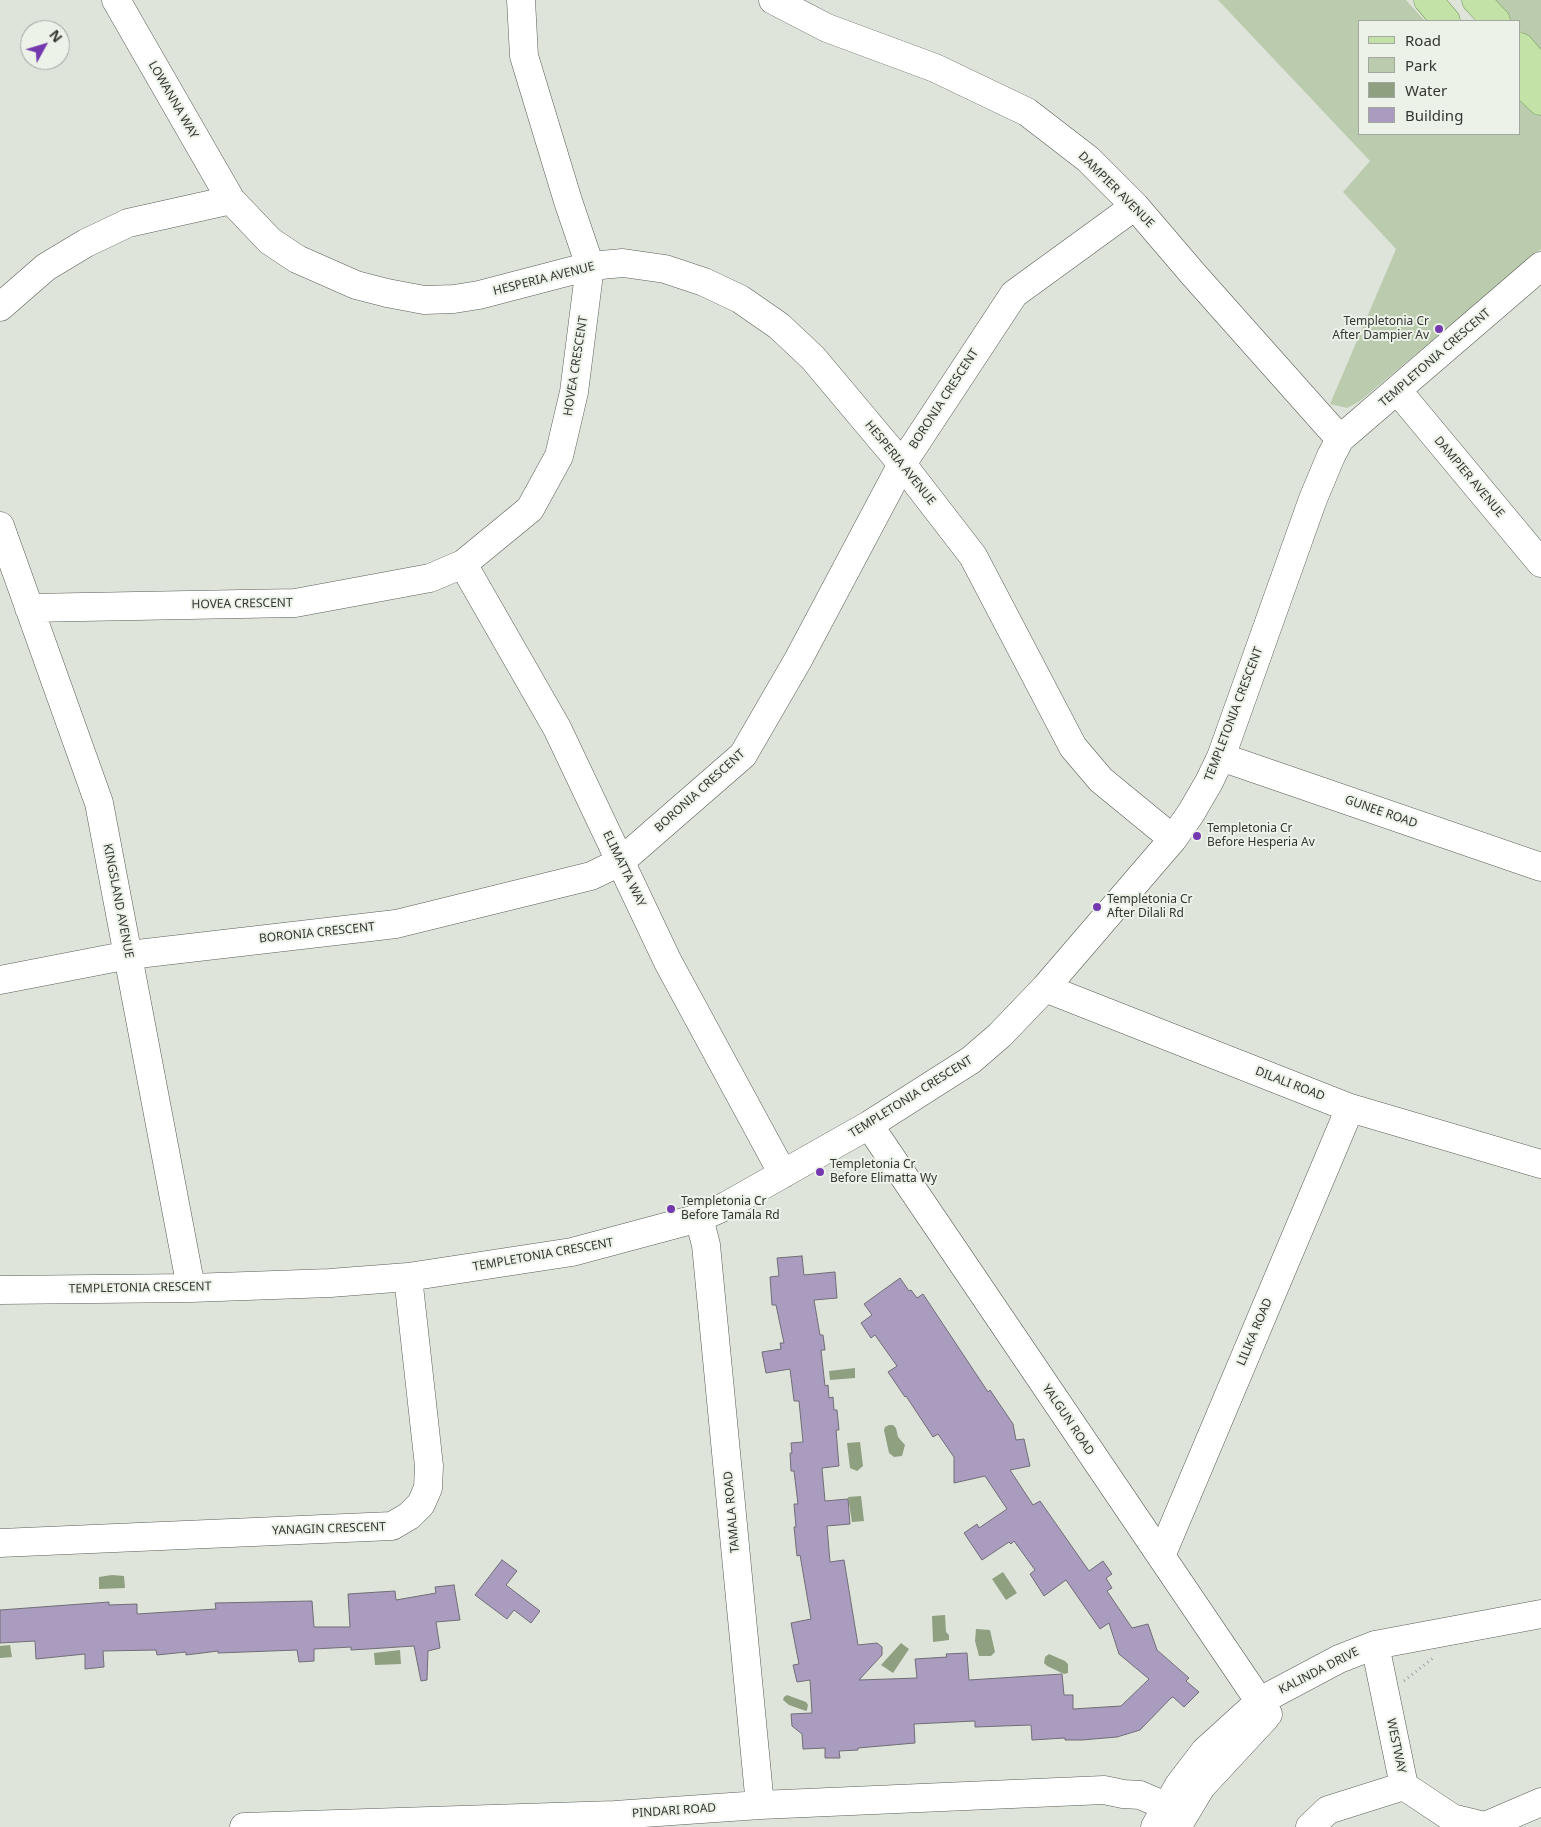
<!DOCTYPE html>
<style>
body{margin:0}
#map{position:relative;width:1541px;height:1827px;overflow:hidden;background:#dfe4db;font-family:"Noto Sans",sans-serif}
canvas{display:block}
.legend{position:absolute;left:1358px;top:20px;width:162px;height:115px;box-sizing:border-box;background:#ecf2e8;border:1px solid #a2a79f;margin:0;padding:6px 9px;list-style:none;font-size:15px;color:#343632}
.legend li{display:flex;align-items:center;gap:10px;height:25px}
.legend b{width:25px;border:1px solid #a2a79f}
.north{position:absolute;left:20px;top:20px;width:50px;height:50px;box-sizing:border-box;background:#ecf2e8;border:1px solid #a2a79f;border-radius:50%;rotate:51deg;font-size:14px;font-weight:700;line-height:20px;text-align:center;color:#343632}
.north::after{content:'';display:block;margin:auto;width:18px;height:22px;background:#7539af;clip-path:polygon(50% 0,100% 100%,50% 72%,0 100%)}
</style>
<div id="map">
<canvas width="1541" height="1827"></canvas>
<ul class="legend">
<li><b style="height:6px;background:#c2e2a7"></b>Road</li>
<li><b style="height:14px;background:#bbccae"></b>Park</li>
<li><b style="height:14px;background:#8ea080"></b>Water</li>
<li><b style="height:14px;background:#a99cbe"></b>Building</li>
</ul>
<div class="north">N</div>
</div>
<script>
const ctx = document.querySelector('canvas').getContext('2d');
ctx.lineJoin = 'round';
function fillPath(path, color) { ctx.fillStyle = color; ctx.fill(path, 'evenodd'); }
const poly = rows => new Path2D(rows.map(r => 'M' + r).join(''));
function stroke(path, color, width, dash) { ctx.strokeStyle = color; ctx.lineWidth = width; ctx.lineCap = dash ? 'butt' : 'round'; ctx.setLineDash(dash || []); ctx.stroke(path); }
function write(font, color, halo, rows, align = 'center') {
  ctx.font = font + ' "Noto Sans",sans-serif'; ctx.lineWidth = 4; ctx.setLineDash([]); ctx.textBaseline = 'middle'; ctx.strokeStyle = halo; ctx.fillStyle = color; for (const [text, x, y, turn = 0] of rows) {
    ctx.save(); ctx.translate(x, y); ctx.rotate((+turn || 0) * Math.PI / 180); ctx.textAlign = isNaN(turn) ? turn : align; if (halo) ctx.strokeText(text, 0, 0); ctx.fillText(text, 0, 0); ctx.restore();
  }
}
fillPath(poly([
 [1218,0,1406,0,1425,21,1360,21,1360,134,1520,134,1520,96,1541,113,1541,249,1360,401,1347,408,1330,404,1396,249,1343,192,1370,161],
 [1492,0,1541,0,1541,55,1520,31,1520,21,1511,21]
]), '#bbccae');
fillPath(poly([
 [855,1368,855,1378,830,1380,829,1371],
 [889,1425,893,1425,896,1428,898,1437,905,1445,902,1456,894,1457,889,1453,884,1430,885,1427],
 [860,1442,863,1466,857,1471,850,1468,847,1443],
 [861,1496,864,1521,852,1522,848,1497],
 [1003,1572,1017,1593,1006,1600,992,1579],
 [112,1575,124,1576,125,1588,99,1589,99,1577],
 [945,1615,946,1632,949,1635,949,1640,933,1642,932,1616],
 [976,1629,990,1630,995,1652,991,1656,979,1656,975,1641],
 [901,1643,909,1649,893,1673,881,1665],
 [10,1645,12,1657,0,1658,0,1646],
 [400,1650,401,1664,375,1665,374,1653],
 [1049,1654,1065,1661,1068,1664,1068,1673,1064,1674,1047,1666,1044,1663,1045,1657],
 [787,1695,806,1702,808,1705,807,1710,806,1711,789,1705,783,1700,784,1697]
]), '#8ea080');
const building = poly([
 [802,1256,804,1275,835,1272,837,1298,814,1300,820,1335,823,1335,825,1350,821,1350,825,1386,828,1385,829,1398,833,1397,834,1410,837,1410,839,1430,836,1430,839,1466,822,1468,825,1501,848,1499,850,1524,827,1526,830,1562,844,1560,858,1645,877,1643,882,1647,882,1655,859,1680,917,1678,915,1659,947,1657,946,1654,967,1653,969,1680,1062,1674,1064,1695,1073,1695,1073,1709,1121,1706,1149,1679,1119,1654,1109,1623,1100,1629,1066,1580,1044,1596,1030,1574,1035,1570,1014,1541,1011,1544,1009,1542,982,1560,964,1533,977,1524,979,1528,1007,1509,985,1476,954,1483,954,1457,938,1434,933,1437,906,1396,905,1397,888,1372,897,1366,875,1335,871,1338,861,1323,872,1315,864,1304,900,1278,909,1291,911,1290,917,1298,923,1294,988,1392,990,1390,1013,1424,1016,1440,1024,1439,1030,1466,1010,1470,1033,1505,1040,1501,1089,1571,1103,1561,1112,1574,1106,1578,1112,1588,1107,1591,1132,1628,1148,1624,1157,1650,1189,1678,1186,1681,1199,1692,1184,1707,1173,1697,1171,1698,1140,1730,1117,1737,1082,1740,1065,1740,1065,1738,1032,1740,1031,1725,975,1727,975,1721,914,1724,915,1743,858,1748,858,1750,839,1751,840,1758,825,1758,825,1748,803,1749,802,1734,792,1726,791,1714,812,1713,810,1680,797,1682,793,1665,799,1664,791,1623,811,1619,800,1555,797,1556,794,1527,796,1527,794,1504,798,1504,794,1471,791,1471,790,1453,792,1453,791,1443,803,1442,799,1401,794,1401,790,1369,766,1373,762,1352,781,1349,780,1343,784,1343,776,1305,772,1305,770,1277,779,1276,777,1258,802,1256],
 [502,1560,517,1571,506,1585,540,1611,531,1623,514,1610,507,1619,475,1595,502,1560],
 [454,1585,460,1620,436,1622,440,1648,428,1651,427,1680,421,1681,414,1646,368,1649,351,1650,351,1647,314,1649,314,1661,299,1662,297,1650,218,1653,218,1651,186,1655,186,1652,157,1655,156,1650,103,1651,104,1667,85,1669,85,1654,36,1659,35,1641,0,1643,0,1610,109,1602,109,1605,137,1604,137,1614,216,1609,215,1603,312,1601,314,1627,350,1627,348,1594,395,1591,396,1600,436,1593,435,1587,454,1585]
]);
fillPath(building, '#a99cbe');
stroke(building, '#706d76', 1);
const minor = poly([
 [116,0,231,200],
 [773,0,827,28,935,68,1027,112,1088,159,1135,206,1194,275,1340,439],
 [0,307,46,267,86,243,128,223,231,200,270,241,297,259,356,285,387,293,424,300,454,299,479,295,590,266,623,263,665,269,704,282,740,299,779,326,813,358,902,464,973,556,1073,747,1101,780,1173,839],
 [1397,390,1541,563],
 [0,526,99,803,191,1288],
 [463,564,557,728,668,962,783,1174],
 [29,608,295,603,430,578,463,564,530,509,559,456,574,392,590,266,568,201,524,56,521,0],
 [1221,757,1541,867],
 [0,980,129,955,396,924,591,876,620,862,743,755,798,660,902,464,1014,294,1135,206],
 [1045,988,1350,1108,1541,1164],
 [869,1125,1268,1714],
 [699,1218,706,1245,760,1805],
 [0,1290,191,1288,330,1283,408,1277,572,1252,699,1218,726,1206,869,1125,971,1060,1000,1035,1045,988,1173,839,1191,813,1209,782,1221,757,1313,499,1331,456,1340,439,1541,266],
 [0,1543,392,1526,409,1516,421,1504,428,1488,429,1466,408,1277],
 [1161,1556,1350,1108],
 [1375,1645,1404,1786,1452,1818,1485,1826,1541,1802],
 [244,1827,615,1815,760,1805,1104,1790,1123,1794,1140,1795,1184,1814],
 [1155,1827,1179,1785,1205,1751,1260,1701,1339,1659,1375,1645,1541,1614],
 [1177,1827,1201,1787,1265,1718],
 [1310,1827,1328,1810,1404,1786]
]);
const major = poly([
 [1428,0,1446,21],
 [1476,0,1496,21],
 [1520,47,1541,71],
 [1520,81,1541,101]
]);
stroke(minor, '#595e56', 29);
stroke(major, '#769958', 29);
stroke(poly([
 [1404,1681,1433,1658]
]), '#9fa29b', 3, [1, 4]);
stroke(minor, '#fff', 28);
stroke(major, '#c2e2a7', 28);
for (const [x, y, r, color] of [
 [1439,329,5,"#7539af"],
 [1197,836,5,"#7539af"],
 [1097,907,5,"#7539af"],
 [820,1172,5,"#7539af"],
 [671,1209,5,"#7539af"]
]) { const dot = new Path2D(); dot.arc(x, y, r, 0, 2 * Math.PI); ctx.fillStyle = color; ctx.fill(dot); stroke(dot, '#ecf2e8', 2); }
write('12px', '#343632', '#ecf2e8', [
 ["LOWANNA WAY",173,100,60],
 ["DAMPIER AVENUE",1116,190,45],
 ["HESPERIA AVENUE",544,279,-14],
 ["TEMPLETONIA CRESCENT",1435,358,-41],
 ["HOVEA CRESCENT",576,366,-81],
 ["BORONIA CRESCENT",944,399,-57],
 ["HESPERIA AVENUE",900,463,51],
 ["DAMPIER AVENUE",1469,477,50],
 ["HOVEA CRESCENT",242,604,-1],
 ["TEMPLETONIA CRESCENT",1234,714,-69],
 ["BORONIA CRESCENT",700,791,-42],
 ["GUNEE ROAD",1381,812,19],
 ["ELIMATTA WAY",624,869,64],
 ["KINGSLAND AVENUE",118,901,79],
 ["BORONIA CRESCENT",317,933,-6],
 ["DILALI ROAD",1290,1084,21],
 ["TEMPLETONIA CRESCENT",911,1097,-32],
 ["TEMPLETONIA CRESCENT",543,1255,-10],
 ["TEMPLETONIA CRESCENT",140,1288,-1],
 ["LILIKA ROAD",1255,1332,-67],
 ["YALGUN ROAD",1068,1420,56],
 ["TAMALA ROAD",732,1512,-95],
 ["YANAGIN CRESCENT",329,1529,-2],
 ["KALINDA DRIVE",1319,1671,-27],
 ["WESTWAY",1396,1746,78],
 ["PINDARI ROAD",674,1811,-4]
]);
write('12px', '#343632', '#ecf2e8', [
 ["Templetonia Cr",1429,322,"right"],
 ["After Dampier Av",1429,336,"right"],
 ["Templetonia Cr",1207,829],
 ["Before Hesperia Av",1207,843],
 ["Templetonia Cr",1107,900],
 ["After Dilali Rd",1107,914],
 ["Templetonia Cr",830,1165],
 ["Before Elimatta Wy",830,1179],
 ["Templetonia Cr",681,1202],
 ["Before Tamala Rd",681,1216]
], 'left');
</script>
